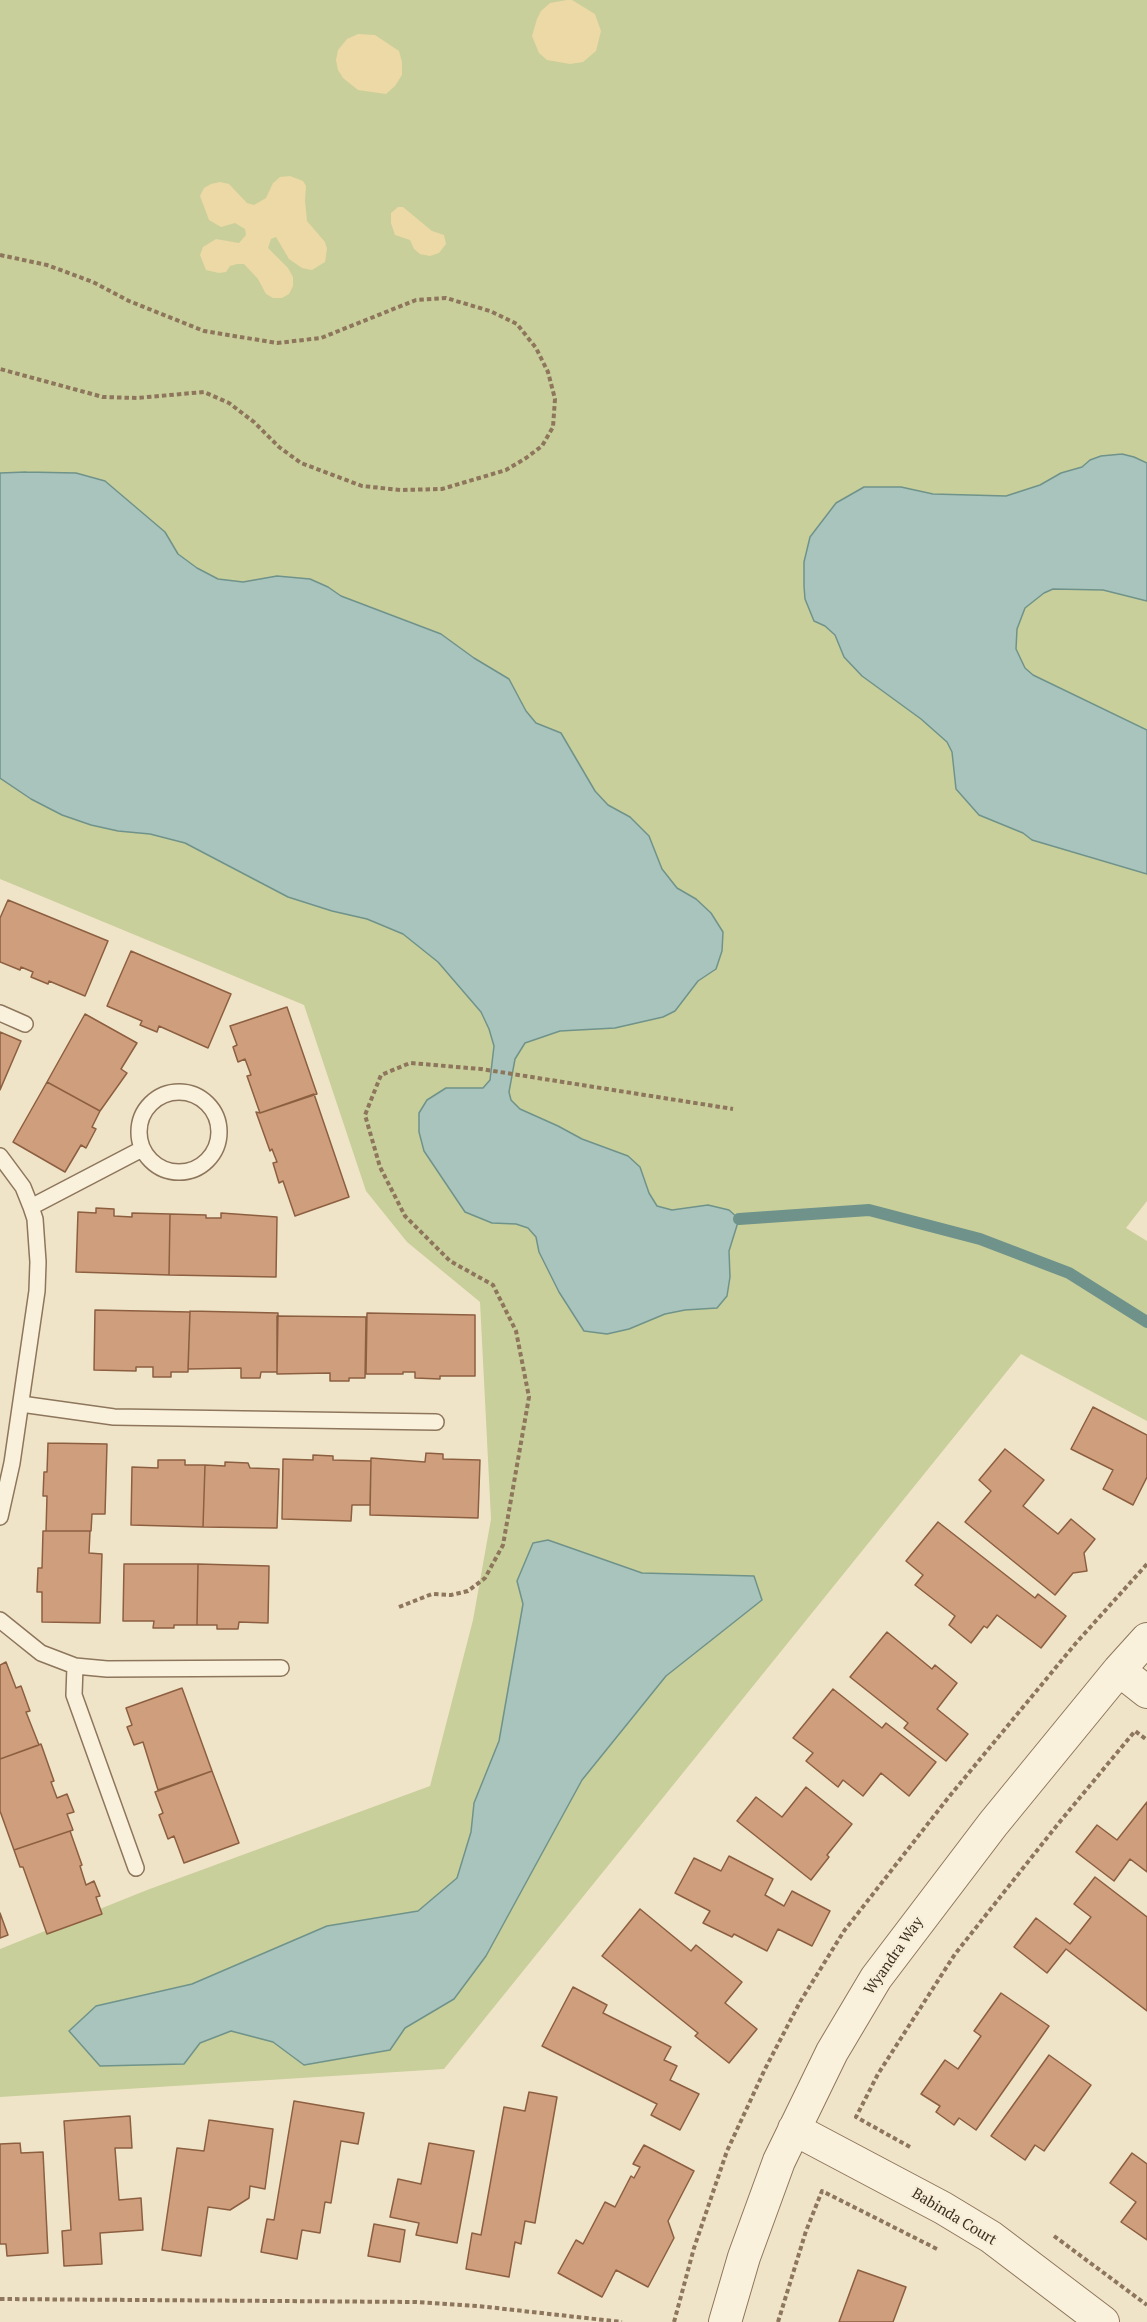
<!DOCTYPE html>
<style>
body{margin:0}
canvas{display:block;background:#f0e4c8}
</style>
<canvas width="1147" height="2322"></canvas>
<script>
const ctx = document.querySelector('canvas').getContext('2d');
ctx.lineJoin = 'round';
function fillPath(path, color) { ctx.fillStyle = color; ctx.fill(path, 'evenodd'); }
const poly = rows => new Path2D(rows.map(r => 'M' + r).join(''));
function stroke(path, color, width, dash) { ctx.strokeStyle = color; ctx.lineWidth = width; ctx.lineCap = dash ? 'butt' : 'round'; ctx.setLineDash(dash || []); ctx.stroke(path); }
function write(font, color, halo, rows, align = 'center') {
  ctx.font = font + ' "PT Serif",serif'; ctx.lineWidth = 4.5; ctx.setLineDash([]); ctx.textBaseline = 'middle'; ctx.strokeStyle = halo; ctx.fillStyle = color; for (const [text, x, y, turn = 0] of rows) {
    ctx.save(); ctx.translate(x, y); ctx.rotate((+turn || 0) * Math.PI / 180); ctx.textAlign = isNaN(turn) ? turn : align; if (halo) ctx.strokeText(text, 0, 0); ctx.fillText(text, 0, 0); ctx.restore();
  }
}
fillPath(poly([
 [0,0,1147,0,1147,1201,1126,1228,1147,1241,1147,1421,1021,1354,444,2069,0,2097,0,1949,147,1890,430,1786,473,1620,491,1519,480,1302,407,1242,366,1191,304,1005,0,879]
]), '#c9cf9b');
fillPath(poly([
 [567,0,572,0,595,14,601,31,596,51,583,62,570,64,547,60,539,53,532,36,537,19,541,11,550,3],
 [358,34,375,35,399,51,402,62,402,75,395,86,386,94,358,90,343,78,338,70,336,60,338,50,347,39],
 [290,176,303,181,306,186,305,200,307,221,325,242,327,249,325,262,312,270,302,268,289,259,276,237,271,239,268,248,288,268,293,277,293,286,289,294,282,298,273,298,266,294,258,279,244,264,237,264,230,266,226,272,219,273,206,270,200,255,203,247,216,239,239,243,246,235,245,229,235,223,221,227,209,220,200,196,204,188,211,184,220,182,229,184,247,203,254,205,266,198,273,183,280,177],
 [398,207,403,207,432,231,444,235,446,244,439,253,430,256,420,254,414,249,410,240,395,235,391,223,391,213]
]), '#ecd9a5');
const water = poly([
 [1122,454,1134,457,1147,463,1147,601,1103,590,1053,589,1044,593,1025,608,1017,629,1016,649,1025,668,1033,675,1147,730,1147,874,1032,840,1023,833,979,815,956,789,952,752,947,742,921,719,862,676,844,657,835,635,825,626,814,621,805,599,804,586,804,562,810,537,836,503,864,487,901,487,933,494,1006,496,1040,485,1061,473,1082,467,1090,460,1101,456,1122,454],
 [26,472,76,473,105,481,165,532,178,554,197,568,218,579,243,582,277,576,310,579,328,587,341,596,441,634,474,658,509,679,526,711,536,723,561,733,595,791,608,805,630,817,649,836,662,869,677,888,696,899,711,913,723,932,722,951,716,969,698,981,675,1011,663,1017,615,1028,560,1031,525,1043,515,1059,509,1092,511,1100,520,1109,558,1126,582,1139,628,1156,640,1167,649,1193,657,1206,672,1210,708,1205,729,1210,739,1219,729,1251,730,1277,727,1296,717,1308,685,1310,665,1314,629,1329,607,1334,584,1331,559,1292,539,1252,536,1237,528,1228,516,1224,492,1223,465,1212,424,1151,419,1132,419,1113,427,1100,446,1088,483,1088,490,1080,494,1046,489,1029,481,1012,438,962,403,934,367,919,332,911,288,897,185,843,150,834,118,831,91,825,62,815,31,799,0,778,0,473,26,472],
 [548,1540,642,1573,754,1576,762,1600,666,1676,582,1780,486,1956,454,1999,405,2028,390,2050,304,2065,273,2042,231,2031,200,2043,184,2064,100,2066,69,2031,96,2006,192,1984,327,1926,418,1911,457,1878,471,1832,474,1803,499,1741,523,1604,517,1581,533,1543,548,1540]
]);
fillPath(water, '#a9c4bc');
stroke(water, '#6f938a', 1.5);
stroke(poly([
 [739,1219,869,1210,980,1239,1069,1273,1147,1322]
]), '#6f938a', 12);
const building = poly([
 [8,900,108,941,85,996,49,981,48,984,31,977,33,972,21,967,20,970,0,962,0,918,8,900],
 [131,951,231,994,208,1048,159,1026,157,1032,140,1025,142,1021,107,1006,131,951],
 [287,1007,317,1094,260,1113,247,1076,251,1075,245,1059,238,1062,233,1047,237,1045,230,1026,287,1007],
 [85,1014,137,1043,121,1069,127,1073,100,1111,47,1082,85,1014],
 [0,1032,21,1041,0,1090,0,1032],
 [47,1082,100,1111,92,1127,96,1129,86,1148,81,1145,65,1172,13,1142,47,1082],
 [314,1094,349,1197,295,1216,283,1181,279,1183,273,1163,277,1162,272,1149,270,1151,256,1112,260,1113,314,1094],
 [96,1208,114,1209,114,1216,132,1217,132,1213,170,1214,169,1275,76,1272,78,1212,96,1213,96,1208],
 [221,1213,277,1217,276,1277,169,1275,170,1214,206,1215,206,1218,221,1218,221,1213],
 [95,1310,190,1312,188,1372,171,1372,171,1377,153,1377,153,1367,136,1367,136,1371,94,1370,95,1310],
 [190,1311,278,1313,277,1372,261,1372,260,1378,241,1378,241,1368,188,1369,190,1311],
 [367,1313,475,1315,475,1376,440,1376,440,1379,415,1378,415,1372,403,1372,403,1374,366,1374,367,1313],
 [277,1316,366,1317,365,1378,349,1378,349,1381,330,1381,330,1373,277,1374,277,1316],
 [1093,1407,1147,1435,1147,1477,1133,1505,1103,1489,1113,1470,1071,1449,1093,1407],
 [48,1443,107,1444,105,1514,92,1514,91,1531,46,1531,47,1496,43,1496,44,1472,47,1472,48,1443],
 [1005,1449,1044,1480,1023,1506,1058,1534,1071,1519,1095,1539,1084,1553,1087,1571,1073,1573,1055,1595,965,1522,991,1491,979,1480,1005,1449],
 [426,1453,443,1454,443,1459,480,1460,478,1518,370,1515,371,1458,425,1462,426,1453],
 [313,1455,333,1456,333,1460,371,1461,370,1505,352,1505,351,1521,282,1519,283,1459,313,1460,313,1455],
 [158,1460,185,1460,185,1465,205,1465,203,1527,131,1525,132,1467,158,1468,158,1460],
 [225,1462,248,1463,250,1468,279,1469,277,1528,203,1527,205,1465,225,1466,225,1462],
 [938,1522,1035,1598,1038,1594,1066,1616,1041,1648,997,1615,987,1628,984,1626,971,1643,949,1625,955,1616,915,1585,923,1575,906,1561,938,1522],
 [43,1531,90,1531,89,1553,102,1554,100,1623,42,1622,42,1592,37,1592,38,1568,42,1568,43,1531],
 [124,1564,198,1564,197,1625,174,1625,174,1628,153,1628,154,1621,123,1621,124,1564],
 [198,1564,269,1566,268,1623,239,1622,238,1629,217,1629,217,1625,197,1625,198,1564],
 [887,1632,932,1669,935,1665,957,1683,937,1709,968,1734,946,1761,904,1728,908,1723,850,1677,887,1632],
 [6,1662,16,1688,21,1686,30,1711,26,1712,39,1745,0,1759,0,1665,6,1662],
 [182,1688,212,1771,158,1790,143,1742,134,1745,127,1727,132,1725,126,1708,182,1688],
 [833,1689,882,1728,886,1723,936,1762,909,1796,881,1773,863,1796,843,1780,838,1787,806,1761,813,1753,793,1738,833,1689],
 [41,1744,54,1781,51,1782,57,1798,67,1794,74,1812,67,1814,73,1830,14,1850,0,1811,0,1759,41,1744],
 [212,1771,239,1843,184,1863,174,1836,168,1839,159,1815,163,1813,155,1792,212,1771],
 [806,1787,852,1824,827,1855,829,1857,811,1880,737,1821,756,1797,782,1817,806,1787],
 [1147,1802,1147,1872,1130,1859,1114,1881,1076,1852,1097,1825,1117,1840,1147,1802],
 [70,1831,82,1865,80,1866,86,1885,94,1881,100,1896,96,1897,102,1914,47,1934,23,1867,20,1867,14,1850,70,1831],
 [729,1856,773,1879,765,1895,784,1906,792,1891,830,1911,812,1946,778,1929,767,1951,734,1934,732,1937,703,1923,710,1911,675,1893,694,1858,721,1871,729,1856],
 [1095,1877,1147,1917,1147,2011,1066,1949,1047,1973,1014,1947,1036,1918,1070,1944,1091,1917,1074,1904,1095,1877],
 [640,1909,691,1951,696,1945,742,1982,725,2003,757,2029,729,2063,695,2036,698,2033,602,1956,640,1909],
 [0,1913,8,1935,0,1938,0,1913],
 [573,1987,607,2005,603,2013,671,2047,664,2060,677,2066,670,2080,699,2094,680,2130,651,2115,657,2104,542,2046,573,1987],
 [1001,1993,1049,2026,976,2130,959,2118,954,2125,936,2112,940,2106,921,2094,945,2060,958,2069,981,2036,974,2031,1001,1993],
 [1049,2055,1091,2085,1044,2151,1035,2145,1025,2160,991,2136,1049,2055],
 [529,2092,557,2097,535,2223,525,2221,521,2244,515,2242,509,2277,466,2269,472,2233,481,2235,504,2107,525,2111,529,2092],
 [294,2101,364,2113,358,2144,341,2141,331,2203,325,2202,320,2233,302,2230,297,2259,261,2252,267,2219,274,2220,294,2101],
 [130,2116,132,2148,115,2148,119,2200,141,2198,143,2230,100,2233,102,2264,64,2266,62,2231,71,2230,64,2121,130,2116],
 [209,2120,273,2129,265,2189,250,2186,249,2198,230,2210,208,2207,201,2256,162,2250,177,2148,204,2151,209,2120],
 [20,2143,21,2153,43,2152,48,2253,7,2256,6,2244,0,2244,0,2144,20,2143],
 [429,2143,474,2151,457,2243,416,2235,419,2223,390,2217,398,2179,421,2184,429,2143],
 [644,2145,694,2171,668,2221,674,2238,648,2287,616,2270,602,2297,558,2273,576,2240,583,2244,605,2202,615,2207,631,2176,634,2178,640,2167,633,2164,644,2145],
 [1132,2153,1147,2164,1147,2240,1121,2222,1136,2202,1110,2183,1132,2153],
 [374,2224,405,2230,400,2262,368,2256,374,2224],
 [858,2270,906,2287,893,2322,839,2322,858,2270]
]);
fillPath(building, '#cf9f7d');
stroke(building, '#8d5f41', 1.5);
const lane = poly([
 [0,1013,25,1024],
 '139 1132a40 40 0 1 1 80 0a40 40 0 1 1-80 0Z',
 [0,1156,23,1187,31,1207,35,1219,38,1262,37,1291,12,1463,0,1517],
 [31,1207,142,1149],
 [21,1404,114,1417,436,1422],
 [0,1620,41,1653,75,1666,107,1669,281,1668],
 [75,1666,74,1695,136,1868]
]);
const street = poly([
 [1119,1670,1147,1692],
 [794,2129,943,2208,991,2237,1103,2322],
 [725,2322,744,2257,779,2161,832,2052,876,1978,993,1824,1119,1670,1147,1639]
]);
stroke(lane, '#8d765c', 18);
stroke(street, '#8d765c', 34);
stroke(poly([
 [0,255,47,265,93,282,129,301,204,331,277,343,321,338,416,300,446,298,490,311,517,324,536,348,548,372,555,399,553,427,542,446,526,458,506,470,442,489,401,490,362,486,301,463,279,447,254,422,229,403,204,392,137,398,103,397,0,369],
 [399,1607,432,1594,451,1595,468,1591,485,1578,503,1545,529,1397,516,1331,493,1285,450,1261,405,1216,380,1167,365,1115,381,1075,410,1063,481,1069,733,1109],
 [910,2147,856,2117,878,2074,955,1954,1058,1824,1135,1731,1147,1740],
 [1054,2236,1147,2305],
 [0,2299,416,2302,478,2306,622,2322],
 [674,2322,694,2248,727,2151,765,2069,800,2002,844,1931,948,1798,1076,1643,1147,1564],
 [778,2322,806,2231,822,2191,939,2250]
]), '#8d765c', 4, [4.5, 3]);
stroke(lane, '#faf1dc', 15);
stroke(street, '#faf1dc', 32);
write('15px', '#3d2e20', '#f7eed8', [
 ["Wyandra Way",894,1956,-55],
 ["Babinda Court",954,2217,31]
]);
</script>
